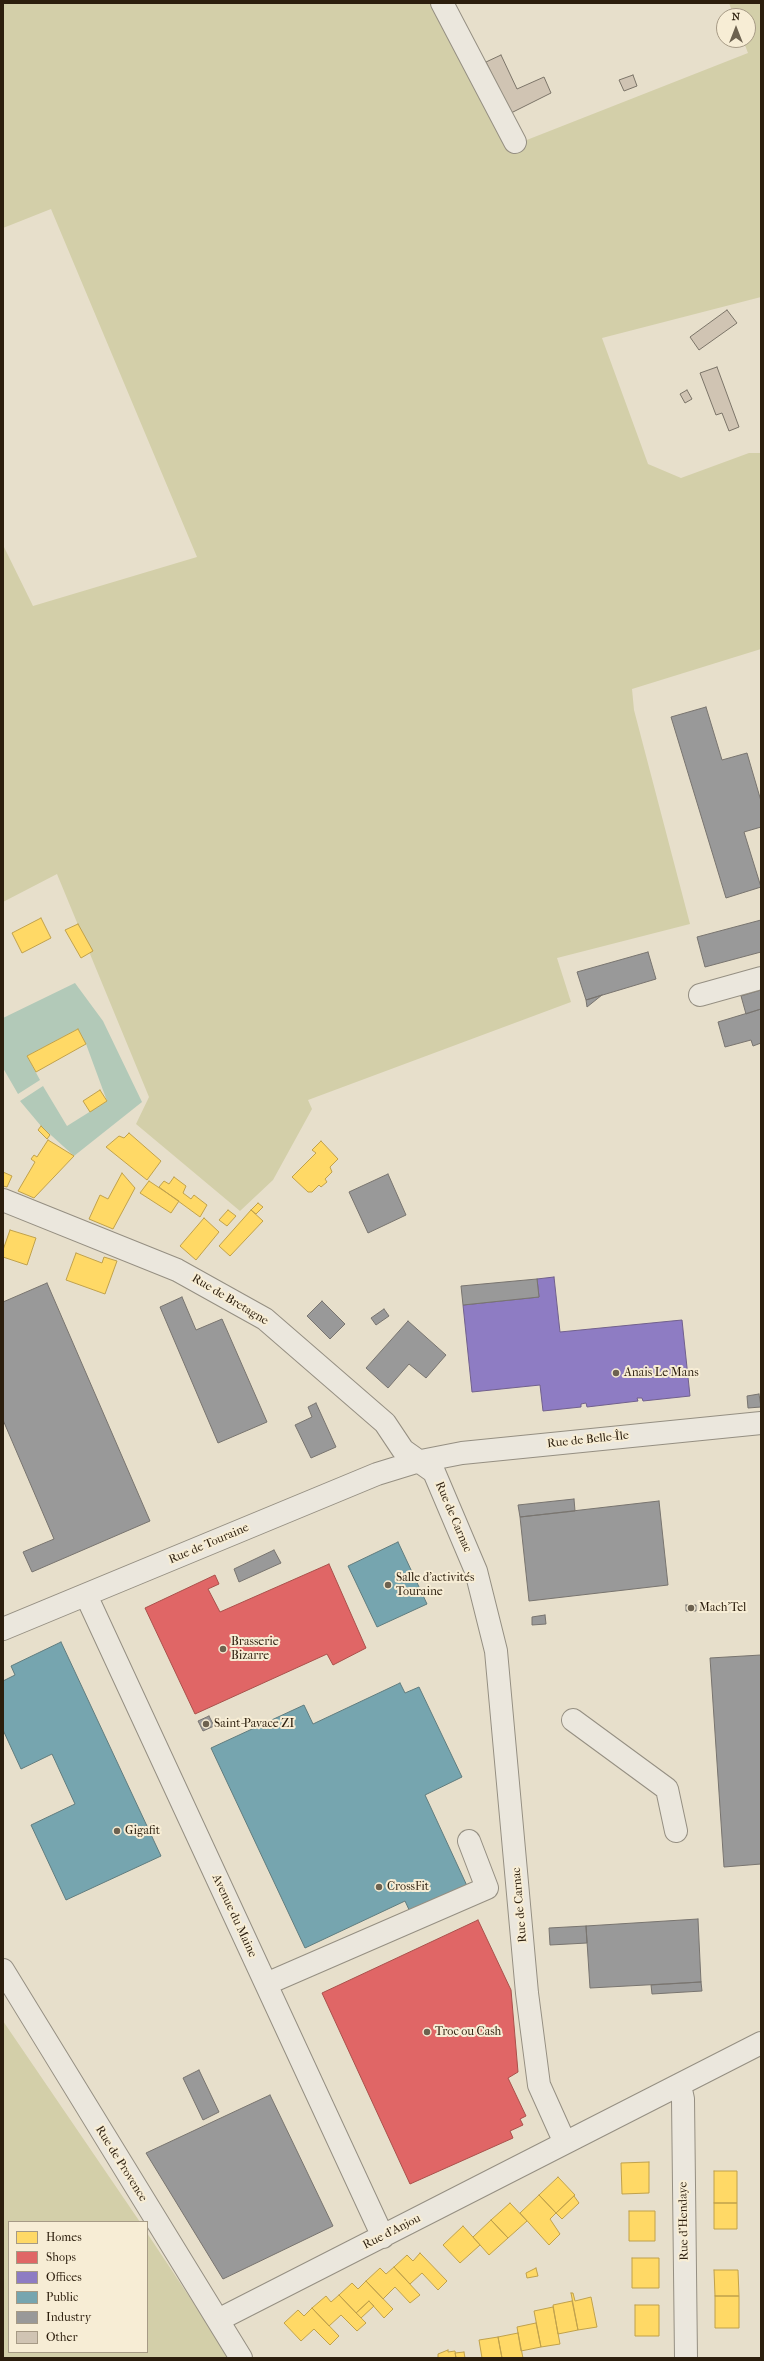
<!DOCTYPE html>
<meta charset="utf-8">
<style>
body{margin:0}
#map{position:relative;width:764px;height:2361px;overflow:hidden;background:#e7dfcb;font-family:"IM FELL French Canon",serif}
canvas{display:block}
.frame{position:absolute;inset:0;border:4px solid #2c1e0d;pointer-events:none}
.legend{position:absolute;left:8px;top:2221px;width:140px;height:132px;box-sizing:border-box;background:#f7edd5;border:1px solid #a69a85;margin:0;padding:5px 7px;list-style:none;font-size:12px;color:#2c1e0d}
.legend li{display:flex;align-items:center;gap:8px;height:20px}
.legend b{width:20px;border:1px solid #a69a85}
.north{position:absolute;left:716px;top:8px;width:40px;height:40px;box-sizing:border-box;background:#f7edd5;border:1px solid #a69a85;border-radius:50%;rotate:0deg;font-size:11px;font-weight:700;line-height:16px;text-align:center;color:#2c1e0d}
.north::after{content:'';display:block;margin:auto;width:14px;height:18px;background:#6d6250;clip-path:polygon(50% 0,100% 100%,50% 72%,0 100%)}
</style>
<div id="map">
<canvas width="764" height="2361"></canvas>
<div class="frame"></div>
<ul class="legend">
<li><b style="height:11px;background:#ffd966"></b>Homes</li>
<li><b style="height:11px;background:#e06666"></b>Shops</li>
<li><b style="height:11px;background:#8e7cc3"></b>Offices</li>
<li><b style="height:11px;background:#76a5af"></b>Public</li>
<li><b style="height:11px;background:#999"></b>Industry</li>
<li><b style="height:11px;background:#d0c4b3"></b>Other</li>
</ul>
<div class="north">N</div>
</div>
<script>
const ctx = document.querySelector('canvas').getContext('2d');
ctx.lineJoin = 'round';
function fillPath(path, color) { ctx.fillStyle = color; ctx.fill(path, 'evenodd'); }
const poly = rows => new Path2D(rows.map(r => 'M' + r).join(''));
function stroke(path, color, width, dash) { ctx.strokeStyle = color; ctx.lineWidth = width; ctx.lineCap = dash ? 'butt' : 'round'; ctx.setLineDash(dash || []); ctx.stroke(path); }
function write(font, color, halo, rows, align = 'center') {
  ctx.font = font + ' "IM FELL French Canon",serif'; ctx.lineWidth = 4; ctx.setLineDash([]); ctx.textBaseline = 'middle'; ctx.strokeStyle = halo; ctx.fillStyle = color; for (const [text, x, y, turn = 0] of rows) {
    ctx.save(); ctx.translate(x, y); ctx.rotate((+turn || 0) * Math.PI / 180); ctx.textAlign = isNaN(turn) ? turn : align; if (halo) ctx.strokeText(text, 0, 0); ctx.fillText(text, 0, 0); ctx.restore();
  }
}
fillPath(poly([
 [3,3,434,3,514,145,748,53,743,40,748,40,748,16,734,16,729,3,761,3,761,297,602,338,648,464,681,478,749,453,761,453,761,649,632,689,634,710,690,924,557,958,571,1002,308,1100,312,1109,273,1180,240,1211,136,1124,149,1097,57,874,3,902,3,545,33,606,197,557,51,209,3,228],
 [3,2021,140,2222,9,2222,9,2352,147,2352,147,2233,230,2358,3,2358]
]), '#d3cfa9');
fillPath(poly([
 [75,983,103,1021,142,1102,74,1156,41,1126,20,1101,43,1086,67,1126,107,1101,86,1044,78,1029,27,1056,40,1080,18,1094,3,1068,3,1018]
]), '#b2c9b8');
const homes = poly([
 [41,918,51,938,22,953,12,933,41,918],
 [78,924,93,951,81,958,65,930,78,924],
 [78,1029,86,1044,36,1072,27,1056,78,1029],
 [100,1090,107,1101,90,1112,83,1101,100,1090],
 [41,1126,50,1135,47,1139,38,1130,41,1126],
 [129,1133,161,1161,147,1180,106,1147,119,1136,124,1138,129,1133],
 [48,1140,74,1156,34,1198,18,1191,35,1162,31,1159,34,1155,37,1157,48,1140],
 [321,1141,338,1159,330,1167,332,1172,325,1179,327,1182,321,1187,319,1185,312,1192,308,1192,292,1177,316,1153,312,1150,321,1141],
 [3,1172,12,1176,7,1187,3,1186,3,1172],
 [122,1173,135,1188,113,1229,89,1219,100,1195,108,1199,122,1173],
 [174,1177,186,1186,183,1193,191,1199,194,1195,207,1205,200,1217,159,1187,164,1181,169,1184,174,1177],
 [149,1181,179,1201,171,1213,140,1193,149,1181],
 [258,1203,263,1207,256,1214,251,1210,258,1203],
 [228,1210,236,1216,227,1226,219,1220,228,1210],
 [251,1210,263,1221,230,1256,219,1246,251,1210],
 [204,1218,219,1232,196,1260,180,1246,204,1218],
 [10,1230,36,1238,27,1265,3,1257,3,1250,10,1230],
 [76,1253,102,1263,104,1257,117,1261,105,1294,66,1280,76,1253],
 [649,2162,649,2193,622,2194,621,2163,649,2162],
 [714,2171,737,2171,737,2203,714,2203,714,2171],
 [558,2177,575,2195,556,2213,539,2195,558,2177],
 [539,2195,556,2213,550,2219,560,2234,549,2245,520,2213,539,2195],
 [574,2196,579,2203,562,2219,556,2213,574,2196],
 [510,2203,527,2221,508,2238,491,2220,510,2203],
 [714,2203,737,2203,737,2229,714,2229,714,2203],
 [629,2211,655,2211,655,2241,629,2241,629,2211],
 [491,2220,508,2238,489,2255,473,2237,491,2220],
 [463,2226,480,2245,460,2263,443,2245,463,2226],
 [420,2253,447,2281,438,2290,422,2273,410,2284,394,2267,407,2255,413,2261,420,2253],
 [632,2258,659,2258,659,2288,632,2288,632,2258],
 [394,2267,420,2295,410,2303,395,2287,383,2299,366,2281,380,2268,386,2274,394,2267],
 [536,2268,538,2276,527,2278,526,2273,536,2268],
 [714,2270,738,2270,739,2296,715,2296,714,2270],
 [366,2281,393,2309,384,2318,369,2301,356,2313,339,2295,352,2283,358,2289,366,2281],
 [571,2293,573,2293,575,2301,591,2297,597,2327,578,2330,571,2293],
 [339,2295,366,2323,357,2331,341,2315,329,2326,312,2308,326,2296,331,2302,339,2295],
 [715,2296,739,2296,739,2328,715,2328,715,2296],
 [369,2301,374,2306,361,2318,356,2313,369,2301],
 [572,2301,578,2330,558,2334,553,2305,572,2301],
 [635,2305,659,2305,659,2336,635,2336,635,2305],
 [553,2307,560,2344,541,2347,534,2311,553,2307],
 [312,2308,339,2336,330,2345,314,2329,301,2341,284,2323,298,2310,304,2316,312,2308],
 [536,2323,541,2347,521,2351,517,2327,536,2323],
 [518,2333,523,2358,502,2358,498,2337,518,2333],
 [498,2337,502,2358,482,2358,479,2340,498,2337],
 [448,2350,448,2352,455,2351,456,2358,438,2358,438,2354,448,2350],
 [464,2352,465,2358,456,2358,455,2353,464,2352]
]);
fillPath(homes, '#ffd966');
stroke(homes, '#c0a14b', 1);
const shops = poly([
 [329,1564,366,1648,333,1665,327,1654,195,1714,145,1608,215,1575,219,1584,208,1589,220,1612,329,1564],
 [478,1920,511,1990,518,2072,508,2078,526,2116,520,2119,523,2125,510,2131,513,2138,410,2184,322,1993,478,1920]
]);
fillPath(shops, '#e06666');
stroke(shops, '#aa504b', 1);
const offices = poly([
 [554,1277,560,1332,682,1320,690,1396,643,1401,642,1398,637,1398,638,1401,587,1407,586,1403,581,1404,581,1407,543,1411,540,1385,472,1392,463,1305,539,1297,537,1279,554,1277]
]);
fillPath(offices, '#8e7cc3');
stroke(offices, '#71608c', 1);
const public = poly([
 [398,1542,427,1604,377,1627,348,1566,398,1542],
 [61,1642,161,1856,66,1900,31,1825,75,1804,52,1754,21,1769,3,1730,3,1681,15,1675,11,1666,61,1642],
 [400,1683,405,1693,419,1687,462,1777,425,1795,468,1888,411,1914,405,1901,305,1948,211,1748,304,1705,313,1724,400,1683]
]);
fillPath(public, '#76a5af');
stroke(public, '#607c7e', 1);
const industry = poly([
 [706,707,722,760,747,753,761,801,761,827,744,832,761,887,726,898,671,717,706,707],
 [761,920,761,952,705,967,697,937,761,920],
 [648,952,656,979,586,1000,577,972,648,952],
 [761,990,761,1009,746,1014,741,996,761,990],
 [602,995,587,1007,586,1000,602,995],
 [761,1009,761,1043,753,1046,751,1040,725,1047,718,1022,761,1009],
 [388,1174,406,1215,368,1233,349,1192,388,1174],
 [537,1279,539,1297,463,1305,461,1286,537,1279],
 [47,1283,150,1521,32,1572,23,1552,54,1539,3,1420,3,1302,47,1283],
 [182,1297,196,1330,222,1319,267,1422,218,1443,160,1307,182,1297],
 [322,1301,345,1324,330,1339,307,1316,322,1301],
 [384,1309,389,1316,376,1325,371,1318,384,1309],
 [408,1321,446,1355,426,1378,409,1364,388,1388,366,1368,408,1321],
 [759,1394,761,1407,748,1408,747,1396,759,1394],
 [316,1403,336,1447,311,1458,295,1425,312,1417,308,1407,316,1403],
 [574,1499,575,1511,520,1517,518,1505,574,1499],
 [659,1501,668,1585,529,1601,520,1517,659,1501],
 [274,1550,281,1563,239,1582,234,1569,274,1550],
 [686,1605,696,1605,696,1611,686,1611,686,1605],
 [545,1615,546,1624,532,1625,532,1617,545,1615],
 [761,1655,761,1864,724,1867,710,1658,761,1655],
 [209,1716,214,1726,203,1731,198,1721,209,1716],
 [698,1919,701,1982,590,1988,586,1926,698,1919],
 [586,1926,587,1943,550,1945,549,1928,586,1926],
 [701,1982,702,1991,652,1994,651,1985,701,1982],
 [199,2070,219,2112,203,2120,183,2078,199,2070],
 [270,2095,333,2226,223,2279,146,2153,270,2095]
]);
fillPath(industry, '#999');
stroke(industry, '#78746f', 1);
const building = poly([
 [501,55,517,89,544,77,551,93,511,113,486,62,501,55],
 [633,75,637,86,624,91,619,80,633,75],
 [727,310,737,323,699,350,690,337,727,310],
 [717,367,739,427,729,431,722,413,716,415,700,373,717,367],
 [687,390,692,399,685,403,680,394,687,390]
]);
fillPath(building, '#d0c4b3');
stroke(building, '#7b7468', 1);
const minor = poly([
 [442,3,515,142],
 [700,995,761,978],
 [3,1200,177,1270,265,1319,385,1423,403,1450,434,1472,476,1571,496,1651,527,1993,539,2085,565,2143],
 [86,1595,383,2237],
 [3,1629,377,1474,416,1462,462,1453,761,1423],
 [573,1720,667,1789,676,1831],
 [3,1970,241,2358],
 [266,1984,487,1888,469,1841],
 [680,2085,683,2099,686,2358],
 [218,2320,761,2043]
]);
stroke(minor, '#958f82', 24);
stroke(minor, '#ebe7dd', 22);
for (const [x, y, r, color] of [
 [616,1373,4,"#6d6250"],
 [388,1585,4,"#6d6250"],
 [691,1608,4,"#6d6250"],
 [223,1649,4,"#6d6250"],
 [206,1724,4,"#6d6250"],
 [117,1831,4,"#6d6250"],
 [379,1887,4,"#6d6250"],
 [427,2032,4,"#6d6250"]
]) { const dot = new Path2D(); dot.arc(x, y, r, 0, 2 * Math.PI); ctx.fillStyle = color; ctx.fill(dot); stroke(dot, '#f7edd5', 1.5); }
write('12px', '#2c1e0d', '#f7edd5', [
 ["Rue de Bretagne",230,1300,31],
 ["Rue de Belle-Île",588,1440,-6],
 ["Rue de Carnac",453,1517,67],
 ["Rue de Touraine",209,1544,-23],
 ["Rue de Carnac",520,1905,-95],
 ["Avenue du Maine",234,1916,65],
 ["Rue de Provence",121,2164,58],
 ["Rue d'Hendaye",684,2221,-91],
 ["Rue d'Anjou",392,2232,-27]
]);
write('12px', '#2c1e0d', '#f7edd5', [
 ["Anais Le Mans",624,1373],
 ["Salle d'activités",396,1578],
 ["Touraine",396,1592],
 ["Mach’Tel",699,1608],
 ["Brasserie",231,1642],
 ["Bizarre",231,1656],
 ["Saint-Pavace ZI",214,1724],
 ["Gigafit",125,1831],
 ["CrossFit",387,1887],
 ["Troc ou Cash",435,2032]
], 'left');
</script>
